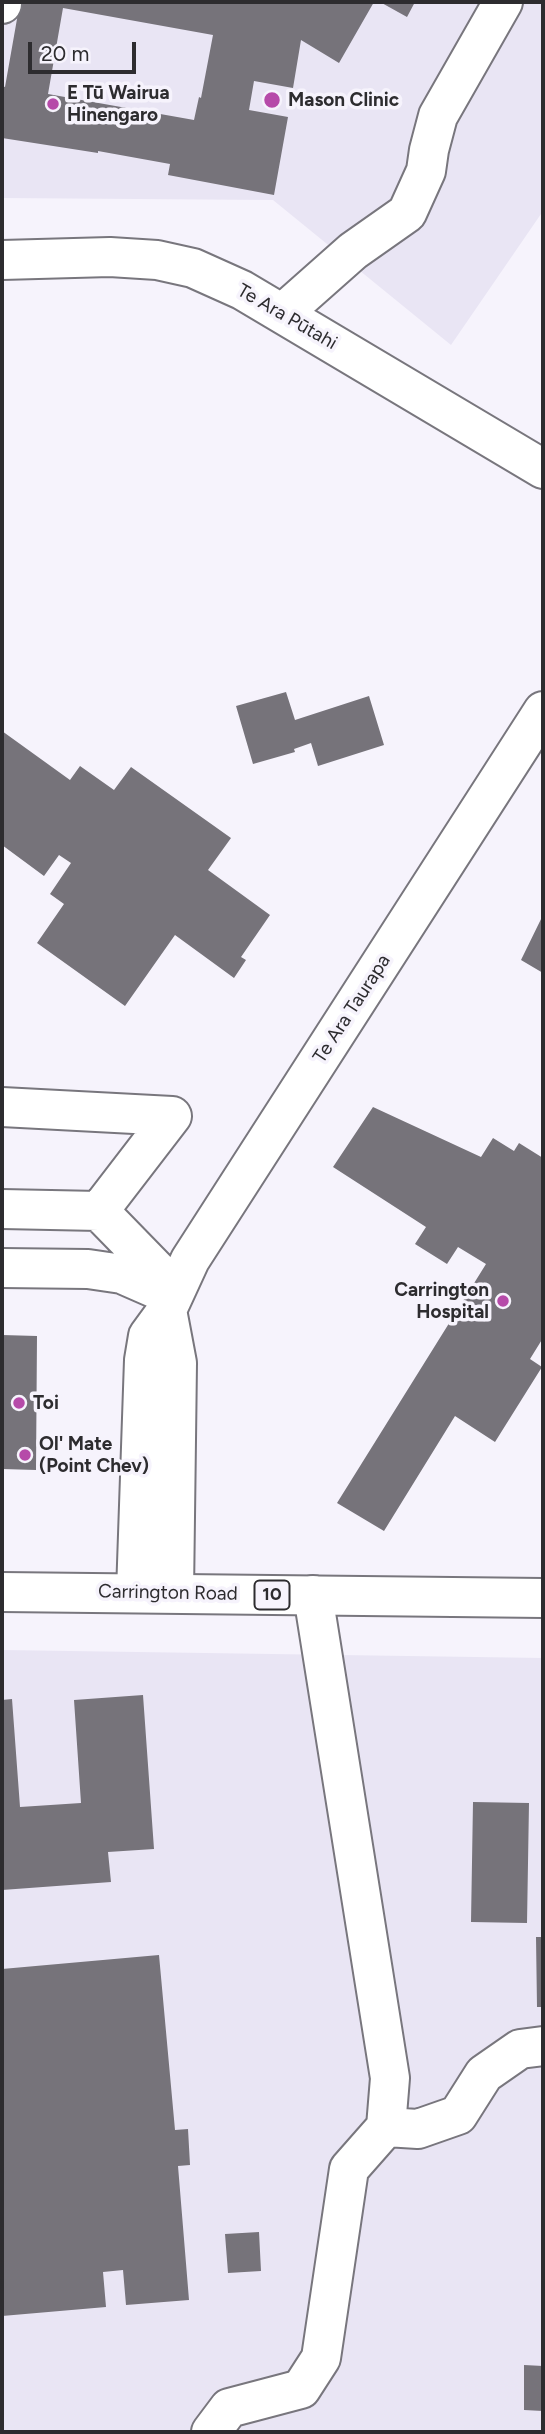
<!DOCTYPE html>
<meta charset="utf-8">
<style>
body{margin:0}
#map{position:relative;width:545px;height:2434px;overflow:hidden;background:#f6f3fc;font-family:Figtree,sans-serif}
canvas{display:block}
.frame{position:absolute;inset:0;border:4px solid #2d2c2f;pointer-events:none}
.scale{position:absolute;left:28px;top:42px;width:108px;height:32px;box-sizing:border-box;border:4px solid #2d2c2f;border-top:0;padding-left:9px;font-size:21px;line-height:24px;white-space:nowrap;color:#2d2c2f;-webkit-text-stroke:5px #f6f3fc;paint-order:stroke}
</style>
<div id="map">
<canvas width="545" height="2434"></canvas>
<div class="frame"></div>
<div class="scale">20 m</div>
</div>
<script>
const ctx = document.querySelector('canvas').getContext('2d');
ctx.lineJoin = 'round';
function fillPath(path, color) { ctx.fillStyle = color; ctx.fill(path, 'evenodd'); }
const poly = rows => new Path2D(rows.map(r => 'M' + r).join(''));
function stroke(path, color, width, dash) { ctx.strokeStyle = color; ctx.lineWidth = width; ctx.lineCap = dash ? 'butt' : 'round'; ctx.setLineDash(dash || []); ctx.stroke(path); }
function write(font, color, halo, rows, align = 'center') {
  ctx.font = font + ' Figtree,sans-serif'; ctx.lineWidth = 7; ctx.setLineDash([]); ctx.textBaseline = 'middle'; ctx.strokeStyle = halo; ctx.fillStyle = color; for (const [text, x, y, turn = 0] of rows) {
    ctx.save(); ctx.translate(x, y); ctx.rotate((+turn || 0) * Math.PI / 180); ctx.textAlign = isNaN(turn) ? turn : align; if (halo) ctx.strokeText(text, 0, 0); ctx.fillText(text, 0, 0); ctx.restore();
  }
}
fillPath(poly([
 [2,2,543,2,543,211,451,345,273,200,2,198],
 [2,1650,543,1658,543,2432,2,2432]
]), '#e9e5f4');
fillPath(poly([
 [20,2,374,2,339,63,301,40,293,88,254,81,249,110,288,117,274,195,168,175,170,164,98,151,98,153,2,138,2,86,5,87],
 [63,8,213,35,201,98,199,97,194,120,48,94],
 [380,2,415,2,407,17],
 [286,692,295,720,369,696,384,745,318,766,311,743,294,749,295,752,253,764,236,706],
 [2,731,70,780,80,766,114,790,131,767,231,838,208,870,270,915,241,957,246,960,234,978,175,935,125,1006,37,943,64,904,50,894,71,863,59,855,44,876,2,845],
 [543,915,543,973,521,960],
 [373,1107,481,1157,493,1138,514,1151,519,1143,543,1158,543,1338,530,1359,542,1367,495,1442,455,1416,384,1531,337,1503,486,1264,458,1247,447,1264,415,1244,426,1227,333,1167],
 [2,1335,37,1336,36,1470,2,1469],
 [143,1695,154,1849,108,1852,111,1882,2,1890,2,1700,12,1699,20,1807,81,1803,74,1700],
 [473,1802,529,1803,527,1923,471,1922],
 [536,1937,543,1937,543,2007,537,2007],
 [159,1955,175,2130,188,2129,190,2165,178,2166,189,2300,126,2305,123,2270,103,2272,106,2307,2,2316,2,1969],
 [259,2232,261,2271,228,2273,225,2234],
 [524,2365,543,2366,543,2411,524,2410]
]), '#76737a');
const minor = poly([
 [2,4,2,2],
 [2,260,110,257,157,260,193,268,242,290,543,469],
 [283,313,353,251,407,213,426,171,429,150,438,116,503,2],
 [2,1107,172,1116,99,1211],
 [2,1209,99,1211,176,1290],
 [2,1268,88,1269,122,1274,170,1295],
 [167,1310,177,1363,174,1593],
 [136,1593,144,1360,148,1336,167,1310,190,1260,543,711],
 [386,2127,418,2129,458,2115,484,2074,520,2049,543,2046],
 [211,2432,229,2408,301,2389,321,2358,349,2169,386,2127,390,2078,313,1595]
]);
const major = poly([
 [2,1592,543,1598]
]);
stroke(minor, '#78767d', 42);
stroke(major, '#78767d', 42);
stroke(minor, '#fff', 38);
stroke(major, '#fff', 38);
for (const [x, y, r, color] of [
 [272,100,9,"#b64aa9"],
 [53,104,7,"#b64aa9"],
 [503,1301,7,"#b64aa9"],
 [19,1403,7,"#b64aa9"],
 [25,1455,7,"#b64aa9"]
]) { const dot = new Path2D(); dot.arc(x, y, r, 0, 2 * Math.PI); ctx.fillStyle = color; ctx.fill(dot); stroke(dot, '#f6f3fc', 2.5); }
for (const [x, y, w] of [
 [272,1595,35]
]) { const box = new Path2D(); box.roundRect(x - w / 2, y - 14.5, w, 29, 5); ctx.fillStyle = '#f6f3fc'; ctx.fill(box); stroke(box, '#2d2c2f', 2); }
write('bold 18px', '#2d2c2f', null, [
 ["10",272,1595]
]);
write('bold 19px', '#2d2c2f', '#f6f3fc', [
 ["E Tū Wairua",67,93],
 ["Hinengaro",67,115],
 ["Mason Clinic",288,100],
 ["Carrington",489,1290,"right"],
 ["Hospital",489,1312,"right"],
 ["Toi",33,1403],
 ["Ol' Mate",39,1444],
 ["(Point Chev)",39,1466]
], 'left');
write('19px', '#2d2c2f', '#f6f3fc', [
 ["Te Ara Pūtahi",287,317,30],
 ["Te Ara Taurapa",352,1009,-57],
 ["Carrington Road",168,1593,1]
]);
</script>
